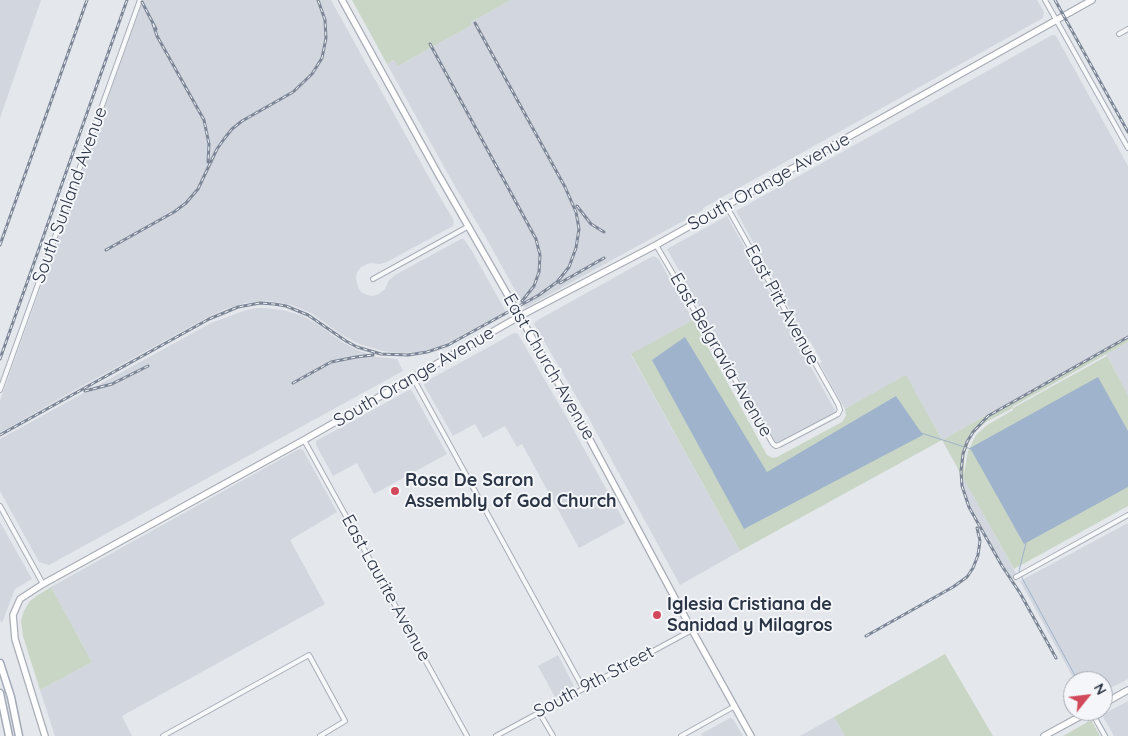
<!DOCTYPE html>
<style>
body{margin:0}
#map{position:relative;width:1128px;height:736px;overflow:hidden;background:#e4e7ec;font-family:Quicksand,sans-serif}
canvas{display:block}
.north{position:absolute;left:1063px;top:671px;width:50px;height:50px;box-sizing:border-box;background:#f4f6f9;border:1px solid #a4a8b1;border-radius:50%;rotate:61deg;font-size:14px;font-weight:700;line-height:20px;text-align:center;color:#2b3445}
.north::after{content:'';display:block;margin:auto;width:18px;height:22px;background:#d1495b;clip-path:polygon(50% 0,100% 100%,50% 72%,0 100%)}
</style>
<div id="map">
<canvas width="1128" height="736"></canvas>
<div class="north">N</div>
</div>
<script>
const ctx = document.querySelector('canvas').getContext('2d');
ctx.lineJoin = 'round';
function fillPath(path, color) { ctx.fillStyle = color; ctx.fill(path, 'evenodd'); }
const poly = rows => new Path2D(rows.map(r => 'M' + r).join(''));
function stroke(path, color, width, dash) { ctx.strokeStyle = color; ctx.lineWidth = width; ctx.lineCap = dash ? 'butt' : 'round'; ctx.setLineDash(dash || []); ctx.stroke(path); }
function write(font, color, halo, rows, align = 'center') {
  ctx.font = font + ' Quicksand,sans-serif'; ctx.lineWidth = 4; ctx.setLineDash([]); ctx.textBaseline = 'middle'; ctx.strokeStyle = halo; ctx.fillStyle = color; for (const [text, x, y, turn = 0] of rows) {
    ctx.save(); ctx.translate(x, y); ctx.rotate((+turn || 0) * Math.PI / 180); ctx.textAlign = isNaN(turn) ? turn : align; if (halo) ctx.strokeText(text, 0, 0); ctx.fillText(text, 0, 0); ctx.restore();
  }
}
fillPath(poly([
 [0,0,41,0,0,118],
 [143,0,331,0,436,190,454,221,453,226,387,262,380,264,370,263,361,267,357,272,356,278,358,287,361,292,367,295,373,296,379,294,385,289,389,280,395,275,461,239,464,239,472,251,506,312,445,344,420,352,401,353,383,351,359,344,342,335,311,313,292,305,271,301,245,303,226,309,208,317,64,396,0,433,0,401],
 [511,0,1037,0,1044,12,1043,18,703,208,703,210,525,308,485,236,453,183,387,64,395,60,398,66,472,25,471,22],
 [1052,35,1054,35,1056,36,1128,166,1128,337,942,440,906,376,845,409,820,364,822,362,810,341,808,342,736,211],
 [727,216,837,414,777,447,667,249],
 [653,256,658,258,693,320,631,355,740,551,680,585,587,415,534,324,536,321],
 [255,308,265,308,283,310,303,316,319,325,342,342,357,350,377,357,397,359,403,371,49,565,39,562,0,491,0,439,211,323,246,310],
 [514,333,518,334,567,418,625,523,579,548,522,444,517,447,505,426,483,438,475,424,453,436,424,385,425,382],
 [1128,342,1128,395,1106,354],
 [409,390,412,391,447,454,374,494,357,463,333,476,316,445,316,441],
 [299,449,303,450,337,512,290,540,325,604,122,716,132,736,55,736,40,690,92,662,51,587],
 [962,475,1017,575,1011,579,969,503,964,489],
 [0,522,32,579,15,589,2,623,0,620],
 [1128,523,1128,679,1103,692,1103,681,1075,681,1020,581],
 [558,655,574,686,555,697,538,666],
 [1128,701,1128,736,1114,736,1102,715],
 [834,717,845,736,800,736],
 [730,718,733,719,743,736,703,736,701,734]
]), '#d2d6de');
fillPath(poly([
 [352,0,511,0,471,22,472,25,398,66,394,60,387,64],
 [693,320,767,455,773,458,777,457,842,422,846,416,845,409,906,375,942,440,1128,337,1128,342,1012,407,1013,408,1107,356,1128,395,1128,506,1014,569,942,440,740,551,631,354],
 [1013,408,1013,410,987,425,976,435,968,451,964,474,964,462,965,453,971,438,976,431,986,422],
 [51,587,92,662,40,690,23,636,21,621,24,611,30,601,38,595],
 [945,654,993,736,845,736,834,717],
 [1091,720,1100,736,1063,736]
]), '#c9d6c5');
fillPath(poly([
 [685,337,767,472,896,396,923,435,744,529,652,360],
 [1098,377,1128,431,1128,487,1024,544,970,448]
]), '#9fb4cc');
stroke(poly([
 [921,433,971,449],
 [1020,573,1019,571,1026,543],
 [1021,576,1078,681],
 [1094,711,1108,736]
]), '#9fb4cc', 1);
const street = poly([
 [1045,0,1128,148],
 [1119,34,1128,29],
 [656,245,773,444,776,446,779,445,838,414,840,410,838,404,726,205],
 [373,279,469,226],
 [413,378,583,688],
 [0,390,140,0],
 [304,440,467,736],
 [0,506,43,584],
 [1016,577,1128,515],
 [1091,711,1105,736],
 [539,712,553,736],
 [163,736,309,655,345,721,320,736],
 [496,736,692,630],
 [681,736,735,706]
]);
const secondary = poly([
 [342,0,437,172,576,414,692,630,751,736],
 [1103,704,1128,690],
 [45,736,15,639,13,615,20,599,43,584,304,440,520,316,656,245,1092,0],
 [1044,736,1090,711]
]);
const primary = poly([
 [0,663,11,697,19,736],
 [0,693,9,736]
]);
stroke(street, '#a9aeb7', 6);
stroke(secondary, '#a9aeb7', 8);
stroke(primary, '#a3abb8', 9);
stroke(street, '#f7f8fa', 4);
stroke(secondary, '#fff', 5.5);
stroke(primary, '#fff', 6);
const rail = poly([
 [1055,0,1128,132],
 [142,2,156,29],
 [153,24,157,36,204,120,209,144,208,162],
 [430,44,536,239,540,255,539,272,534,286,522,301],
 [577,206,591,224,604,232],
 [0,245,87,0],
 [106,250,174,212,186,203,198,189,217,149,224,139,232,129,242,121,293,92,312,74,322,58,326,38,325,20,318,0],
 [560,283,604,258],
 [0,359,127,0],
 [293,383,331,362,356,357,373,355],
 [85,391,112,384,148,366],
 [0,435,209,319,238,307,260,303,274,304,286,306,308,315,346,341,357,347,381,354,408,355,427,352,448,345,539,295,557,282,569,267,576,248,579,229,576,212,565,187,475,23],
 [866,636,953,587,967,577,973,568,978,555,980,541,977,528],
 [1056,658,1020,593,1002,566,969,507,962,486,961,471,963,454,967,442,973,432,988,416,1128,337]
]);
stroke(rail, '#7d8696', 3);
stroke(rail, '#f4f6f9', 1, [4]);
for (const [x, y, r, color] of [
 [395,491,5,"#d1495b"],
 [657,615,5,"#d1495b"]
]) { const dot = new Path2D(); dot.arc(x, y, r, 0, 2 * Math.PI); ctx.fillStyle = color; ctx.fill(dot); stroke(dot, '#f4f6f9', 2); }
write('18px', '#2b3445', '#f4f6f9', [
 ["South Orange Avenue",769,182,-29],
 ["South Sunland Avenue",70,195,-70],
 ["East Pitt Avenue",782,305,61],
 ["East Belgravia Avenue",721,355,60],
 ["East Church Avenue",549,367,60],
 ["South Orange Avenue",414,377,-30],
 ["East Laurite Avenue",386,588,61],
 ["South 9th Street",594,682,-28]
]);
write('bold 18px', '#2b3445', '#f4f6f9', [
 ["Rosa De Saron",405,481],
 ["Assembly of God Church",405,502],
 ["Iglesia Cristiana de",667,605],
 ["Sanidad y Milagros",667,626]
], 'left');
</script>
